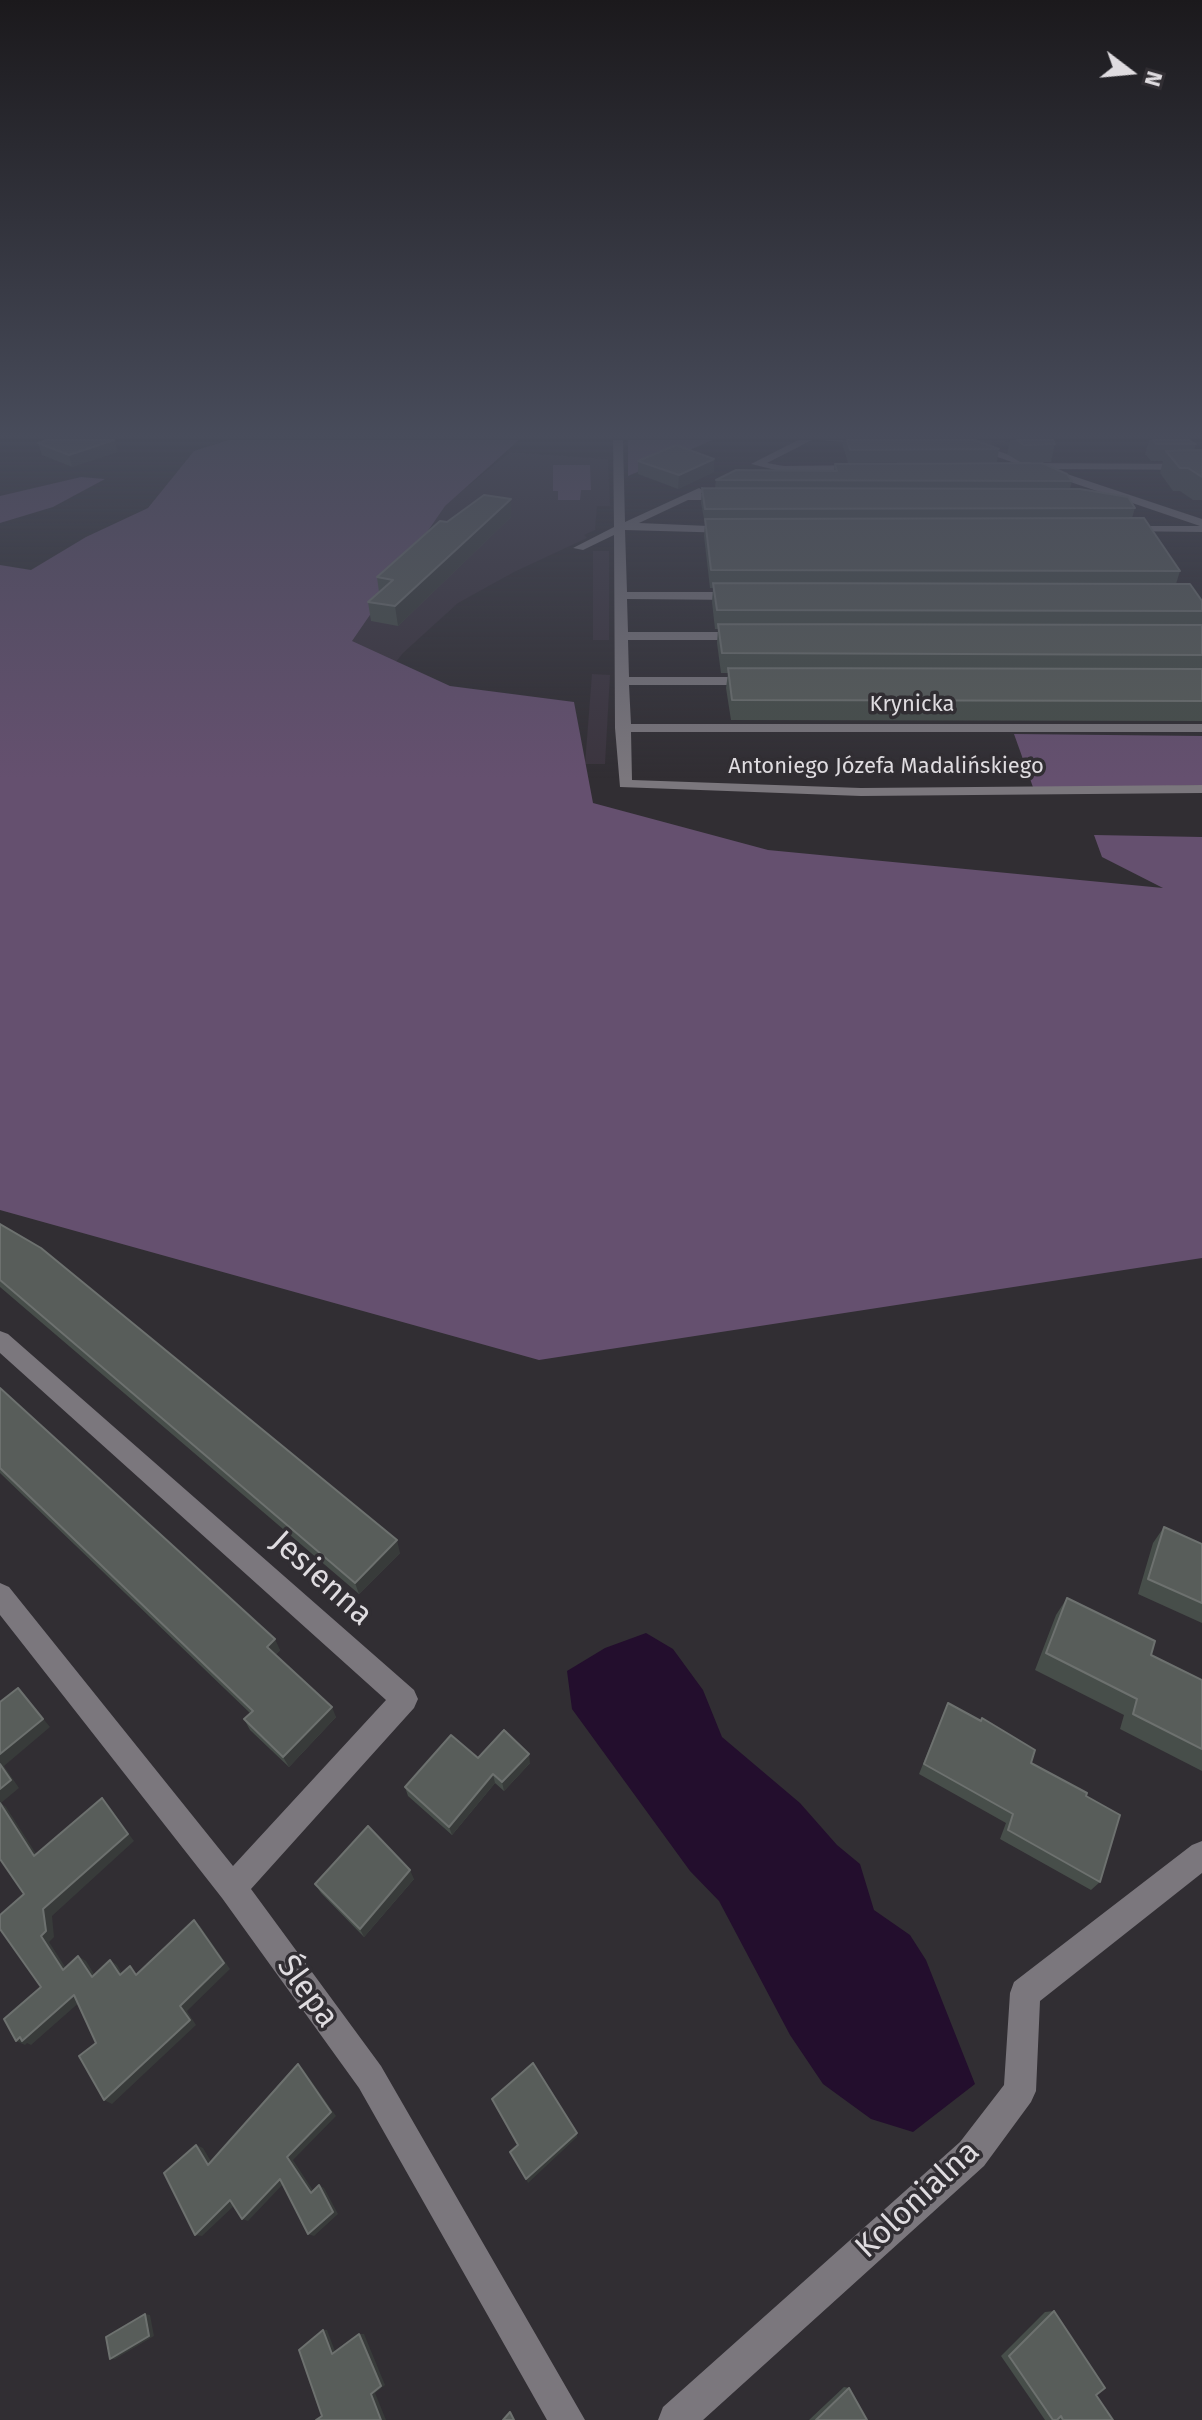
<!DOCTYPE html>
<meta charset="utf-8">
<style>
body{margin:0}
#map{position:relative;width:1202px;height:2420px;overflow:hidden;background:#312e33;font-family:"Fira Sans",sans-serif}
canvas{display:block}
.north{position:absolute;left:1090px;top:32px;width:80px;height:80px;-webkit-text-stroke:6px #312e33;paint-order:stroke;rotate:106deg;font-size:22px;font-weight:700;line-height:32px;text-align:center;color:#dfdce0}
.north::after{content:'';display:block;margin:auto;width:28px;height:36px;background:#dfdce0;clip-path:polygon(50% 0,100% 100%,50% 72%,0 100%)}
</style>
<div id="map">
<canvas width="1202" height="2420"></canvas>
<div class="north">N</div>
</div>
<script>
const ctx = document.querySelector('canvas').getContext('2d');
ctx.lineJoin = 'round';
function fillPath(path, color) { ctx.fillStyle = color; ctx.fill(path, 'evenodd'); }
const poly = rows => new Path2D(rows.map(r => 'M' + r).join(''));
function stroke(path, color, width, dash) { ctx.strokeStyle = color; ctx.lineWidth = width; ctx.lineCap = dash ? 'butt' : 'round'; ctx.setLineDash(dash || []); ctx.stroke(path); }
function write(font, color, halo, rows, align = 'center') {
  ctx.font = font + ' "Fira Sans",sans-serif'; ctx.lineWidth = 7; ctx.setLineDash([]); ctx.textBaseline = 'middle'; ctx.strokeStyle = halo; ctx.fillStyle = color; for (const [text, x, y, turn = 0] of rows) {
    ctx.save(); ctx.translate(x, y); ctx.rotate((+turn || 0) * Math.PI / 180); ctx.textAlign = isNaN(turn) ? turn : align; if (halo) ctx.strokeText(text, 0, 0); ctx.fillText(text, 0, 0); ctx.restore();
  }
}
fillPath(poly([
 [510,452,608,459,610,506,597,506,595,530,584,535,587,538,514,572,458,603,403,653,384,677,275,660,453,498],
 [593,551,609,551,609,640,593,640],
 [592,674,610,675,605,764,585,764]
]), '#3b343e');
fillPath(poly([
 [228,440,519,440,445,506,352,641,450,686,574,702,593,803,768,850,1163,888,1102,857,1094,835,1202,837,1202,1258,539,1360,0,1210,0,565,31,570,86,537,148,508,194,451],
 [628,440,713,440,628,476],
 [553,465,590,465,591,490,581,490,580,500,558,500,558,491,553,491],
 [81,477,105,479,53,507,0,523,0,496],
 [1014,734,1202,736,1202,785,1034,790]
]), '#65506f');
fillPath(poly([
 [646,1633,673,1649,703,1690,722,1737,800,1803,837,1845,860,1864,874,1910,910,1935,926,1960,975,2084,913,2132,871,2119,823,2084,790,2035,719,1901,690,1871,572,1709,567,1671,605,1648]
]), '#230e2d');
fillPath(poly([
 [613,440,623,440,625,522,699,488,704,491,701,494,729,494,734,497,729,500,688,500,639,523,732,527,737,530,732,533,625,530,627,592,738,592,744,596,738,600,627,599,628,632,742,632,748,636,742,640,628,640,629,677,752,677,758,681,752,685,629,685,631,724,1202,724,1202,732,631,732,632,780,861,788,1202,785,1202,793,861,796,620,787,615,728,614,535,583,550,573,548,614,527,613,440],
 [798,440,812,440,767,463,784,466,860,465,865,468,860,471,784,472,751,464,798,440],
 [819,440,872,440,873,441,868,444,819,440],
 [950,440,966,440,1033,463,1202,464,1202,470,1052,469,1202,519,1202,532,1120,531,1119,529,1124,526,1200,526,1032,469,1020,468,1020,465,950,440],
 [0,1331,8,1334,414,1690,418,1699,414,1708,251,1889,381,2066,585,2420,547,2420,359,2088,222,1898,0,1615,0,1583,9,1587,233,1866,386,1700,0,1353,0,1331],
 [1202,1841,1202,1873,1040,2001,1036,2091,1031,2102,984,2166,703,2420,658,2420,663,2407,960,2142,1004,2085,1010,1993,1014,1982,1192,1845,1202,1841]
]), '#7b777d');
fillPath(poly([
 [843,440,1008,440,991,447,999,449,997,462,848,463,842,444],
 [1010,440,1053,440,1055,444,1051,462,1020,462,1007,454],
 [1149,440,1189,440,1196,444,1194,450,1202,450,1202,500,1193,500,1180,491,1173,491,1160,473,1163,461,1151,461,1145,454],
 [38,443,118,452,72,467,42,455],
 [714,459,714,472,678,489,638,474,638,461],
 [835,464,1072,481,1070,489,1135,508,1132,518,1180,571,1176,584,1202,601,1202,721,731,720,726,688,728,673,721,673,717,643,718,629,715,629,712,602,713,588,710,588,704,536,705,524,701,503,702,488,715,488,716,480,834,471],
 [511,499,511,517,398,626,371,621,368,602,379,592,377,577,447,522],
 [0,1224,400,1553,359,1594,0,1287],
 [0,1388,280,1650,275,1655,336,1717,289,1767,250,1730,244,1719,250,1713,0,1473],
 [1164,1527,1202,1544,1202,1623,1138,1594,1153,1543],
 [1067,1598,1151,1655,1202,1680,1202,1771,1120,1729,1124,1715,1035,1670,1056,1615],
 [948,1703,1031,1763,1086,1796,1100,1882,1091,1890,1000,1839,1006,1823,919,1774,943,1714],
 [478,1758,530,1763,504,1791,495,1783,452,1835,408,1796,405,1787],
 [414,1879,364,1937,321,1893,315,1884],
 [1054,2311,1096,2395,1113,2420,1045,2420,1001,2356,1045,2312],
 [844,2387,849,2388,867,2420,809,2420]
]), '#474e4a');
fillPath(poly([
 [115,440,118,452,72,467,69,455],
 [992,440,1008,440,990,447],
 [714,459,714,472,678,489,679,475],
 [511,499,511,517,398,626,395,606],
 [397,1540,400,1553,359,1594,355,1583],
 [275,1639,280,1650,272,1658,267,1647],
 [18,1688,50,1727,4,1766,19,1788,1,1803,6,1807,42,1863,34,1856,0,1804,0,1754],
 [332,1707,336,1717,289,1767,283,1757],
 [529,1754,530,1763,504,1791,502,1782],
 [493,1774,495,1783,452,1835,449,1827],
 [102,1798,134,1841,52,1916,54,1937,49,1942,71,1976,63,1970,41,1936,43,1909],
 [410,1870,414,1879,364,1937,360,1929],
 [194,1920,200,1926,230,1969,187,2011,196,2025,112,2104,104,2100,180,2006],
 [78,1956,86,1961,99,1982,92,1977],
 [110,1960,117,1965,127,1981,120,1975],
 [74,1995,82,2000,31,2045,27,2043,25,2045,16,2041],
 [298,2064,303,2069,336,2116,293,2160,316,2195,311,2193,287,2157],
 [577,2133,577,2137,528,2183,526,2179],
 [196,2145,203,2148,215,2168,208,2165],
 [280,2179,286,2181,248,2221,242,2219],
 [319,2185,324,2188,338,2214,314,2236,308,2234],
 [230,2200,237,2203,202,2236,195,2235],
 [145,2314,150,2315,154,2336,115,2359,110,2359],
 [323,2330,327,2330,336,2354,332,2354],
 [359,2334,364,2334,385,2385,375,2393,386,2420,381,2420,371,2394]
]), '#383b3a');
const building = poly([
 [47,440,114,440,69,455,38,443,47,440],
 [847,440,974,440,999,449,850,450,847,440],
 [1017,440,1053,440,1055,444,1024,445,1017,440],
 [1153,440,1189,440,1196,444,1156,444,1153,440],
 [676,445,714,459,679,475,638,461,676,445],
 [1202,450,1202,477,1188,468,1180,468,1166,451,1202,450],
 [1042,463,1067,474,1072,481,716,480,736,470,837,471,835,464,1042,463],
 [702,488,1080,489,1128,497,1135,508,705,509,702,488],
 [484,495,511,499,395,606,368,602,393,580,377,577,440,521,447,522,484,495],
 [1144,518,1180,571,711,570,705,519,1144,518],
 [713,583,1190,584,1202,601,1202,611,717,610,713,583],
 [718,624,1202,625,1202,655,722,653,718,624],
 [728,668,1202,669,1202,701,732,700,728,668],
 [0,1224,41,1248,397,1540,355,1583,0,1280,0,1224],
 [0,1388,275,1639,267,1647,332,1707,283,1757,244,1719,253,1711,0,1468,0,1388],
 [1164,1527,1202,1544,1202,1603,1148,1579,1164,1527],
 [1067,1598,1155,1641,1151,1655,1202,1680,1202,1749,1133,1714,1137,1699,1046,1653,1067,1598],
 [18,1688,43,1719,0,1754,0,1702,18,1688],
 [948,1703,981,1721,982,1718,1035,1750,1031,1763,1087,1793,1086,1796,1120,1815,1100,1882,1008,1830,1013,1814,924,1764,948,1703],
 [504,1730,529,1754,502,1782,493,1774,449,1827,405,1787,451,1735,478,1758,504,1730],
 [0,1764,11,1780,0,1789,0,1764],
 [102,1798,128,1834,43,1909,46,1931,41,1936,63,1970,78,1956,92,1977,110,1960,120,1975,130,1966,136,1975,194,1920,224,1963,180,2006,190,2020,104,2100,79,2056,96,2043,74,1995,22,2041,20,2037,16,2041,4,2019,41,1987,0,1929,0,1915,24,1894,0,1859,0,1803,34,1856,102,1798],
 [368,1826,410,1870,360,1929,315,1884,368,1826],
 [533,2063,577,2133,526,2179,510,2152,518,2145,492,2099,533,2063],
 [298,2064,331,2112,287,2157,311,2193,319,2185,333,2212,308,2234,280,2179,242,2219,230,2200,195,2235,164,2173,196,2145,208,2165,298,2064],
 [1054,2311,1105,2388,1096,2395,1113,2420,1063,2420,1061,2416,1057,2420,1053,2420,1009,2356,1054,2311],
 [145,2314,149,2336,110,2359,106,2337,145,2314],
 [323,2330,332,2354,359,2334,381,2386,371,2394,381,2420,316,2420,322,2416,299,2350,323,2330],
 [849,2388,867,2420,816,2420,849,2388],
 [510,2412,514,2420,503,2420,510,2412]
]);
fillPath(building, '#585d5a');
stroke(building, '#6d716f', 2);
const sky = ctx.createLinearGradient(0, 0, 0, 779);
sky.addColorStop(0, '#1b191c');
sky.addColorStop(0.56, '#484c5b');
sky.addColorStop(1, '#484c5b00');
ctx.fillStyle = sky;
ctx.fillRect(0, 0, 1202, 779);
write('22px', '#dfdce0', '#312e33', [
 ["Krynicka",912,705],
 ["Antoniego Józefa Madalińskiego",886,767]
]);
write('32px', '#dfdce0', '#312e33', [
 ["Jesienna",321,1579,42],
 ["Ślepa",307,1992,54],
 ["Kolonialna",918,2200,-43]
]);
</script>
